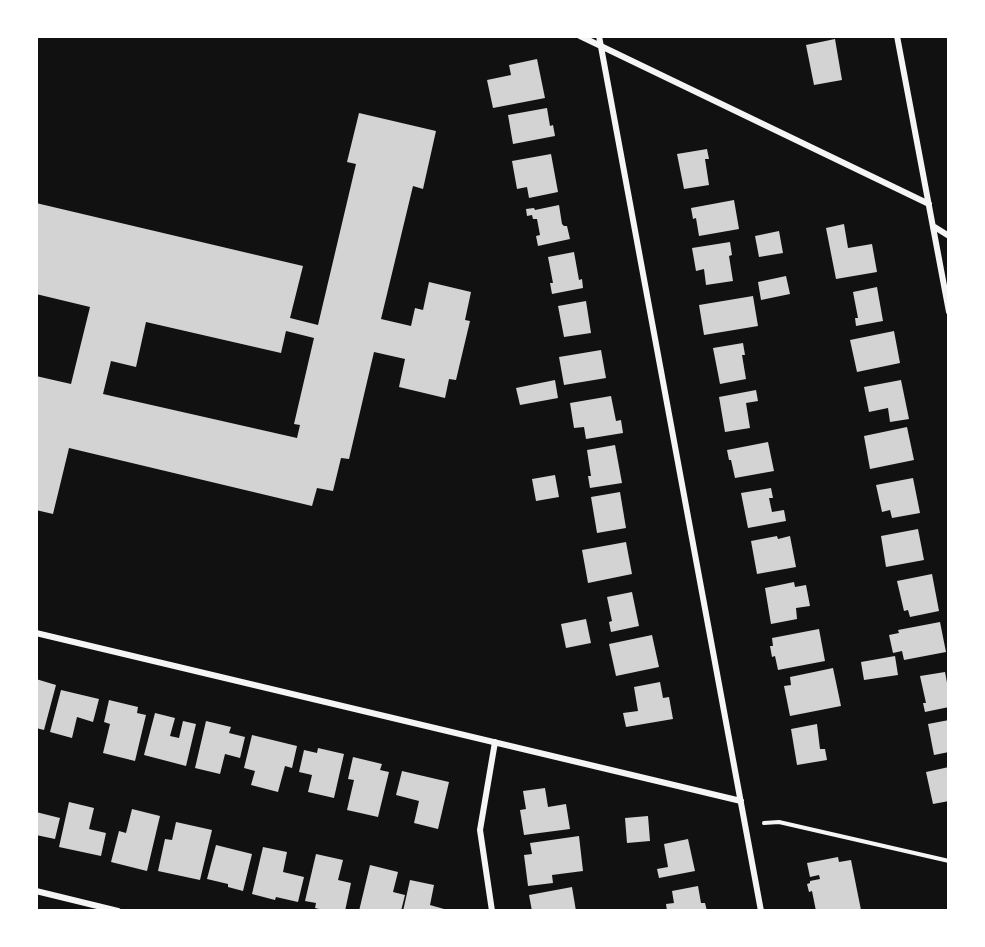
<!DOCTYPE html>
<style>
body{margin:0}
#map{position:relative;width:985px;height:947px;overflow:hidden;background:#111;font-family:"Sofia Sans Condensed",sans-serif}
canvas{display:block}
.frame{position:absolute;inset:0;border:38px solid #fff;pointer-events:none}
</style>
<div id="map">
<canvas width="985" height="947"></canvas>
<div class="frame"></div>
</div>
<script>
const ctx = document.querySelector('canvas').getContext('2d');
ctx.lineJoin = 'round';
function fillPath(path, color) { ctx.fillStyle = color; ctx.fill(path, 'evenodd'); }
const poly = rows => new Path2D(rows.map(r => 'M' + r).join(''));
function stroke(path, color, width, dash) { ctx.strokeStyle = color; ctx.lineWidth = width; ctx.lineCap = dash ? 'butt' : 'round'; ctx.setLineDash(dash || []); ctx.stroke(path); }
fillPath(poly([
 [835,39,842,80,814,85,806,45],
 [537,59,545,98,493,108,487,80,511,75,509,65],
 [547,108,550,126,553,125,555,136,513,144,508,115],
 [359,113,436,131,423,189,413,186,381,319,411,326,415,308,423,310,429,282,471,292,465,320,470,321,456,380,449,379,445,398,399,387,405,359,374,352,349,459,341,458,333,491,317,488,312,506,69,448,53,514,36,510,36,376,71,384,90,307,36,294,36,203,303,266,290,318,318,325,356,164,347,162],
 [146,322,281,353,286,331,314,338,294,424,300,425,297,438,103,394,111,361,136,367],
 [707,149,709,159,705,159,709,185,684,189,677,154],
 [551,154,558,192,529,198,527,187,517,189,512,161],
 [734,200,739,229,699,236,696,218,693,219,691,208],
 [559,205,562,224,564,226,567,226,570,239,538,246,536,236,540,235,537,219,533,219,532,215,527,216,526,209,534,208,535,210],
 [844,224,848,248,872,244,877,272,836,279,826,228],
 [779,231,783,253,759,257,755,236],
 [730,242,732,255,729,256,733,281,706,285,704,269,696,271,692,248],
 [574,252,579,280,582,279,583,288,552,294,550,283,553,283,548,257],
 [786,276,790,294,761,300,758,282],
 [877,287,883,321,856,326,855,318,858,318,853,292],
 [753,296,758,326,704,335,699,305],
 [586,301,591,333,564,337,558,306],
 [894,331,900,363,857,372,850,340],
 [743,343,745,355,742,355,746,379,720,384,713,348],
 [601,350,606,378,564,385,559,357],
 [555,380,558,398,520,405,516,388],
 [901,380,909,419,890,422,888,408,869,412,864,387],
 [756,390,758,401,746,403,750,428,725,432,719,397],
 [611,396,616,421,621,420,623,433,586,439,584,427,574,428,570,403],
 [907,427,914,460,870,469,864,436],
 [768,442,774,471,735,478,731,460,729,460,727,450],
 [615,445,622,483,590,488,588,476,591,476,587,450],
 [555,475,559,497,536,501,532,479],
 [913,478,920,513,892,518,890,510,882,512,876,485],
 [771,488,773,498,769,498,772,512,784,510,786,521,748,528,741,493],
 [620,492,626,528,597,533,591,497],
 [918,529,924,560,886,567,881,536],
 [777,536,778,539,790,536,796,567,757,574,751,541],
 [626,542,632,574,588,583,582,550],
 [932,574,939,611,910,617,908,610,904,611,897,581],
 [794,582,795,587,806,585,810,606,796,608,797,619,771,624,765,588],
 [632,592,639,626,611,632,609,622,612,621,607,597],
 [586,619,591,643,566,648,561,624],
 [940,622,946,652,904,660,902,651,893,653,889,635,899,633,898,630],
 [819,629,825,661,778,670,775,656,772,657,770,646,773,646,772,638],
 [652,635,659,667,616,676,609,644],
 [895,656,898,675,864,680,861,662],
 [833,668,841,706,790,716,784,686,791,685,790,677],
 [945,672,949,693,949,707,925,712,923,703,926,703,920,676],
 [36,679,56,685,44,730,36,728],
 [660,682,663,698,669,697,673,719,626,727,623,713,638,711,634,687],
 [61,690,99,699,93,722,77,717,72,738,50,732],
 [109,700,138,707,137,713,146,715,135,761,103,753,110,724,104,722],
 [155,713,175,718,170,736,179,738,183,721,196,724,186,766,144,755],
 [949,720,949,752,934,755,928,724],
 [206,721,231,727,229,733,245,737,240,758,225,754,220,774,195,768],
 [817,724,820,749,825,749,827,760,797,765,791,729],
 [252,735,297,746,292,768,285,766,278,792,251,785,255,771,244,768],
 [318,748,344,754,334,798,308,792,312,775,299,772,304,750,317,753],
 [353,757,382,764,380,770,389,772,378,817,347,810,354,780,348,779],
 [949,767,949,801,933,804,926,772],
 [402,771,449,782,438,829,414,823,419,801,396,795],
 [545,788,548,807,566,804,570,829,524,835,520,810,526,809,523,791],
 [69,802,94,808,89,829,106,833,101,856,59,847],
 [132,809,160,816,147,871,111,862,119,831,126,833],
 [36,812,60,818,55,839,36,835],
 [648,816,650,841,627,843,625,818],
 [176,822,212,830,200,880,158,871,165,839,172,840],
 [579,836,583,871,552,875,553,883,528,886,524,855,532,854,530,843],
 [688,839,695,871,659,878,657,869,668,867,664,844],
 [216,845,252,854,243,891,228,887,228,884,207,879],
 [263,847,287,852,283,872,304,877,298,902,276,897,275,900,252,894],
 [316,854,343,860,338,880,351,883,345,911,327,911,315,908,316,903,305,901],
 [838,857,839,862,851,860,861,910,816,911,812,891,809,892,807,884,810,883,810,881,820,879,819,875,810,877,807,863],
 [370,865,398,872,393,892,405,895,401,911,359,911],
 [410,880,434,885,430,905,451,911,403,911],
 [698,886,701,903,705,903,707,911,667,911,666,904,674,903,672,891],
 [572,887,576,911,532,911,529,895]
]), '#d3d3d3');
stroke(poly([
 [764,823,779,822,949,861]
]), '#f5f5f5', 4);
stroke(poly([
 [580,36,929,204],
 [599,36,761,911],
 [897,36,949,312],
 [933,226,949,236],
 [36,633,741,801],
 [36,891,118,911],
 [492,911,480,830,495,742]
]), '#f5f5f5', 6);
</script>
